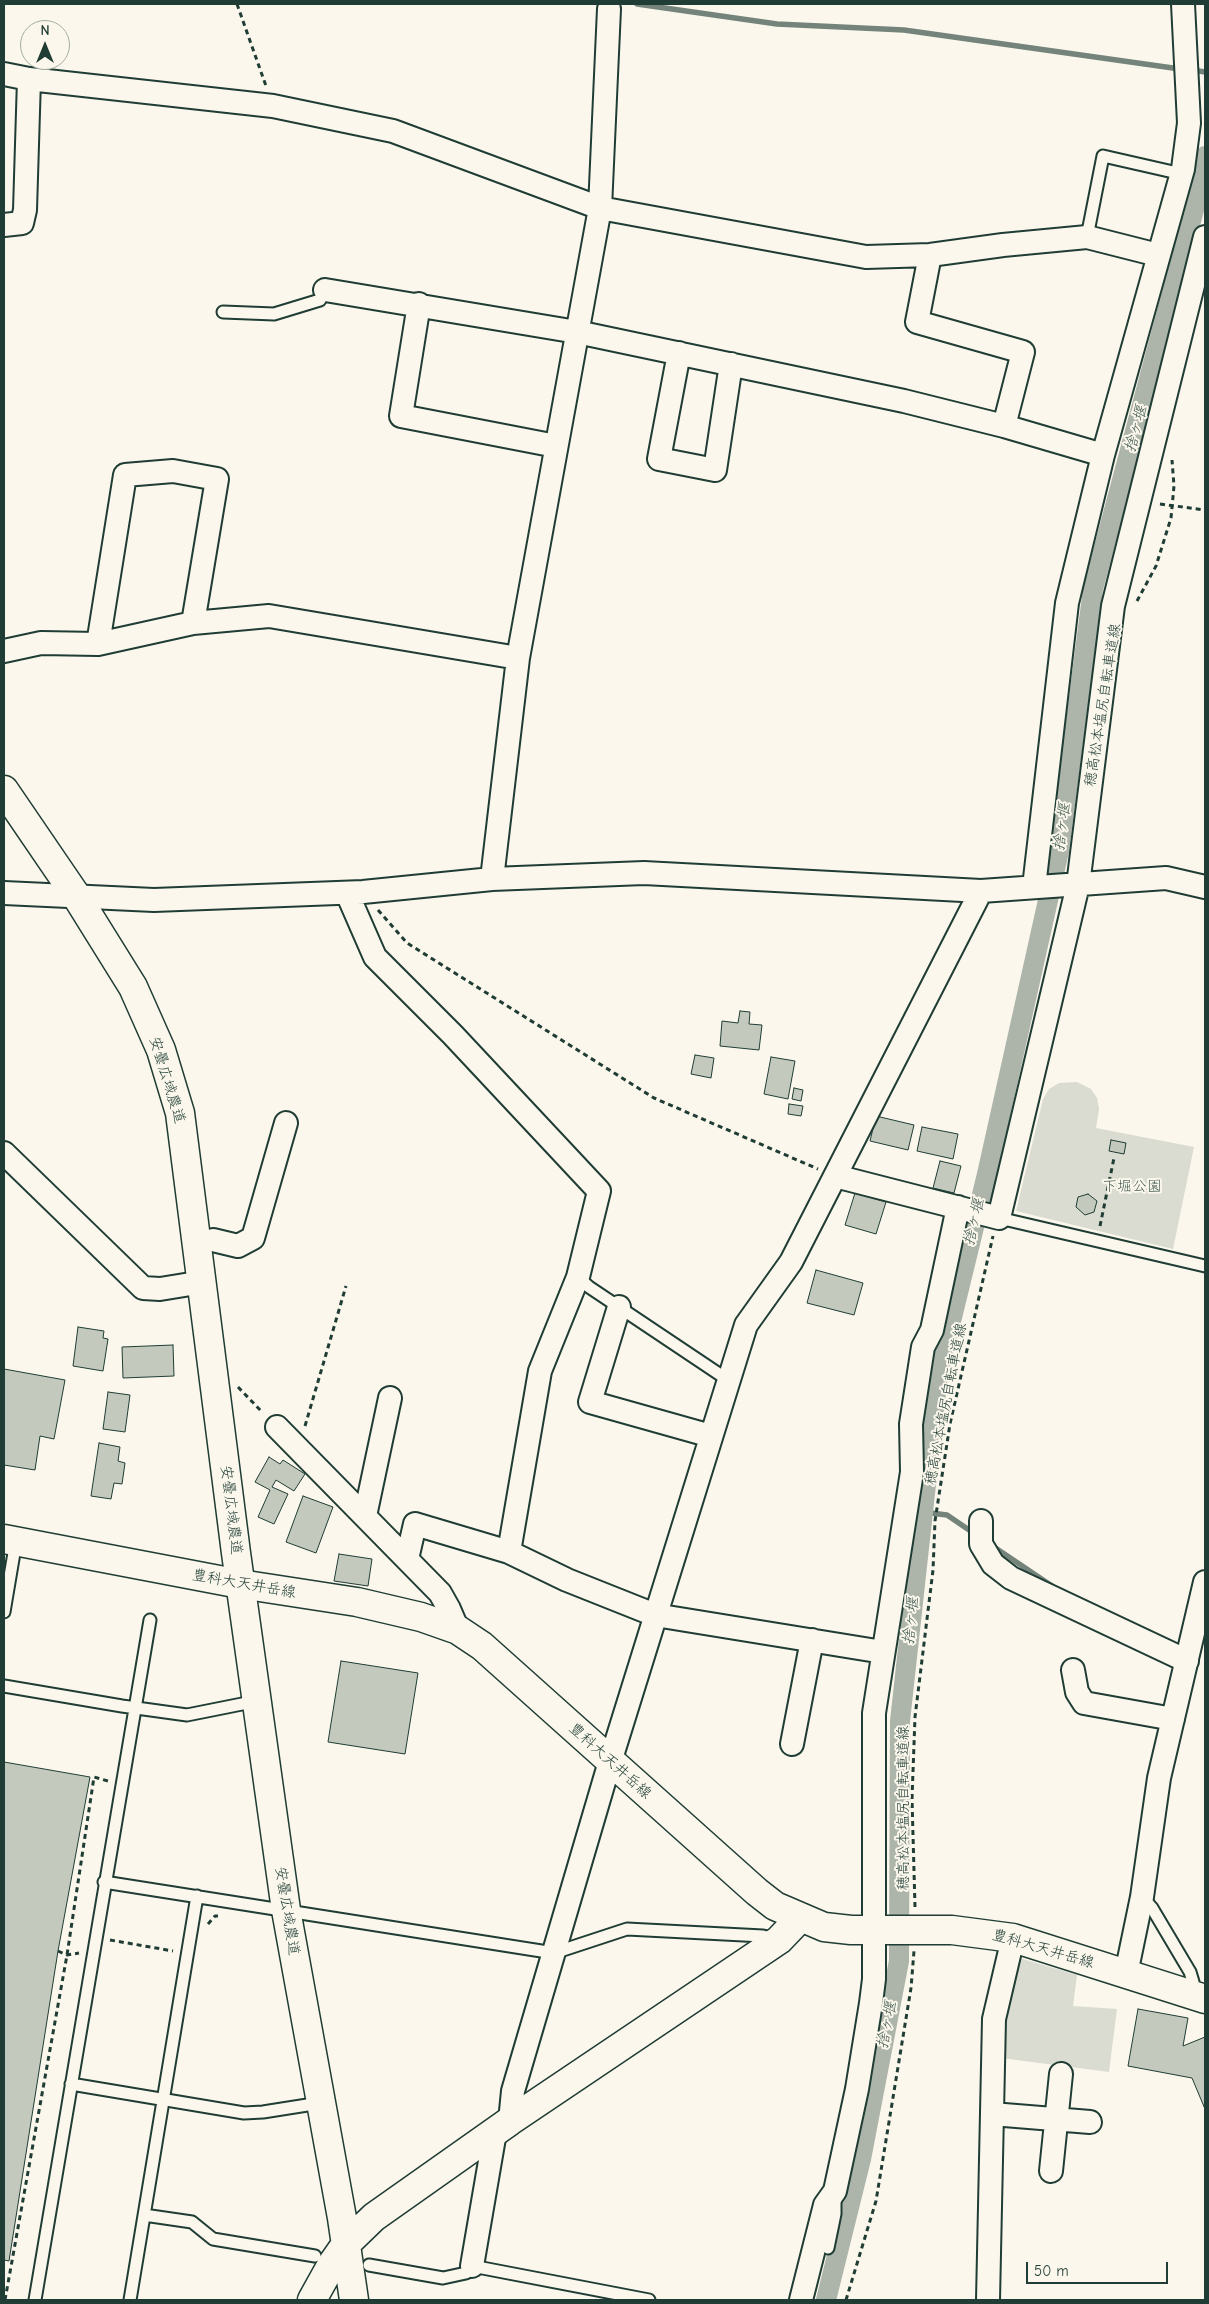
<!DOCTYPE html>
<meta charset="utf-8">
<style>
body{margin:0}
#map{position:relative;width:1209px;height:2304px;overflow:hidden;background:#fbf7ec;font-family:"Comic Neue",sans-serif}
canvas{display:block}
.frame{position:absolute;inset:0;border:5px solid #1f3d34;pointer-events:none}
.north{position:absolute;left:20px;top:20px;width:50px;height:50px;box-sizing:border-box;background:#fbf7ec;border:1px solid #a3ada2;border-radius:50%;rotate:0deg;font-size:14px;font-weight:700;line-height:20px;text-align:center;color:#1f3d34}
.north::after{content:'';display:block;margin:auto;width:18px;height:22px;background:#1f3d34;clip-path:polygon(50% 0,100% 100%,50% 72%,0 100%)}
.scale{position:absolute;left:1026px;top:2262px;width:142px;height:22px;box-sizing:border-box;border:2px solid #1f3d34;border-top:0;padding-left:6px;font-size:15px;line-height:18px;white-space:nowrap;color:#1f3d34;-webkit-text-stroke:4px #fbf7ec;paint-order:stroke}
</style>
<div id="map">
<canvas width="1209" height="2304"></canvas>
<div class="frame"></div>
<div class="north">N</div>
<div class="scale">50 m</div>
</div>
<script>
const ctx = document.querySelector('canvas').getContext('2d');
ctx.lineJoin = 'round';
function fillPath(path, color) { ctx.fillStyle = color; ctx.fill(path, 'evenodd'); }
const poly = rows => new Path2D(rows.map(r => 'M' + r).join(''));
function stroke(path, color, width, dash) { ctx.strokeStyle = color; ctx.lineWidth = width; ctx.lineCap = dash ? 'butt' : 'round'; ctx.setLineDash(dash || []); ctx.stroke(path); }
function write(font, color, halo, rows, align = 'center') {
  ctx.font = font + ' "Comic Neue","Klee One",sans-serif'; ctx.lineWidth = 4; ctx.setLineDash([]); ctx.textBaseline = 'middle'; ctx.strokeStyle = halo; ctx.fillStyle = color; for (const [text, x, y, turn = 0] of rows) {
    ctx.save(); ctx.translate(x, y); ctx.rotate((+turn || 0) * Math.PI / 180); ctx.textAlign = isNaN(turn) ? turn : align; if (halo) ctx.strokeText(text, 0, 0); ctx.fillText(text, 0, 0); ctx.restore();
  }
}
fillPath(poly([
 [1077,1082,1091,1089,1097,1098,1099,1109,1096,1128,1194,1147,1173,1249,1016,1211,1043,1099,1049,1089,1059,1083],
 [1016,1957,1077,1975,1073,2006,1117,2009,1109,2072,1001,2058,1000,2019]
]), '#dbdcd1');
stroke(poly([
 [637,4,777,24,904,30,1180,69],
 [1192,70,1205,72],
 [923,1512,947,1515,975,1534],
 [991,1545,1052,1586]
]), '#74847b', 5.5);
stroke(poly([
 [826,2300,861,2159,899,1961,900,1721,938,1375,987,1174,1059,851,1093,589,1203,176,1205,156]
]), '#adb4aa', 20);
const building = poly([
 [740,1011,750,1012,749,1024,762,1025,759,1050,720,1046,722,1021,738,1023,740,1011],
 [695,1055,714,1058,711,1078,691,1074,695,1055],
 [771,1057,795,1061,788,1099,764,1094,771,1057],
 [794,1088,803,1090,801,1101,792,1099,794,1088],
 [789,1104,803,1106,801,1116,788,1114,789,1104],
 [876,1116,914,1125,908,1150,870,1141,876,1116],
 [922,1127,958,1134,953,1159,917,1151,922,1127],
 [1111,1140,1126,1143,1124,1154,1109,1151,1111,1140],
 [940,1161,961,1166,954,1193,933,1188,940,1161],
 [855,1193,886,1202,876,1234,845,1225,855,1193],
 [1088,1194,1097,1201,1094,1212,1085,1215,1076,1207,1078,1197,1088,1194],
 [816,1270,863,1283,854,1315,807,1303,816,1270],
 [78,1327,104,1331,103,1338,108,1339,103,1371,73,1366,78,1327],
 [173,1345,174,1376,123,1378,122,1347,173,1345],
 [4,1369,65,1380,54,1439,40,1436,35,1470,4,1465,4,1369],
 [108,1392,130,1395,125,1432,103,1429,108,1392],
 [99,1443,120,1447,118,1461,125,1463,122,1484,114,1483,111,1499,91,1496,99,1443],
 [269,1457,280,1464,283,1460,305,1474,294,1491,276,1480,272,1487,288,1494,274,1524,258,1517,270,1490,255,1482,269,1457],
 [303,1496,333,1507,316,1553,286,1542,303,1496],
 [339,1554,372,1559,368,1586,334,1581,339,1554],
 [341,1661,418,1673,405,1754,328,1742,341,1661],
 [4,1762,90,1777,58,1951,9,2261,4,2260,4,1762],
 [1138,2009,1188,2018,1183,2046,1205,2037,1205,2109,1192,2078,1128,2066,1138,2009]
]);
fillPath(building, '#c4c9be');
stroke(building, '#1f3d34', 1);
const service = poly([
 [1087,237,1103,156,1182,174],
 [223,312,274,314,320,300,325,290],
 [999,1218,1205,1266],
 [578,1277,589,1287,728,1380],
 [4,1612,16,1541],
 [4,1686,122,1706,187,1715,257,1701],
 [104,1882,554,1953,627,1929,763,1936,774,1939],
 [1142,1897,1152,1908,1190,1972,1193,1982,1192,1995],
 [71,2084,244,2113,263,2112,320,2103],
 [144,2215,192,2222,213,2239,315,2256],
 [828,2248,835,2214,835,2198],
 [369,2265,443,2278,466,2273,472,2266,649,2300],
 [35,2300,150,1620],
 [130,2300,197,1896]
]);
const minor = poly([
 [4,74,29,79,273,106,393,131,600,208,866,257,930,255,1003,245,1087,237,1158,255],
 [4,225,22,223,25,210,29,79],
 [930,255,917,322,1023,352,1004,426],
 [325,290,577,332,904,401,1004,426,1103,455],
 [419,304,401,416,556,446],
 [679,353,659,459,715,470,731,364],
 [98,644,125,475,173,471,217,479,193,623],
 [4,651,41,643,98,644,193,623,269,616,518,658],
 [492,879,518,658,600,208,609,9],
 [1034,887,1067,603,1103,455,1183,169,1189,123,1183,4],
 [4,893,154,900,363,892,492,879,644,873,981,891,1166,878,1205,887],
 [347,893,375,957,453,1035,599,1191,578,1277,540,1371,509,1552],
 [4,1153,143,1288,160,1289,203,1282],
 [835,1176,999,1218,1078,885,1113,606,1205,237],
 [213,1240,238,1246,253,1238,286,1123],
 [619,1307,590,1402,711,1436],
 [277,1427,440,1593,449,1609,458,1630],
 [365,1516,390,1398],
 [981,1521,981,1544,993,1564,1011,1578,1187,1661],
 [407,1559,415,1524,509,1552,567,1580,655,1615,883,1652],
 [1073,1670,1077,1692,1084,1703,1173,1719],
 [792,1744,812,1640],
 [1126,1974,1142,1897,1159,1778,1205,1582],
 [992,2114,1090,2122],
 [510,2121,513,2091,606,1775,746,1325,791,1262,981,891],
 [1051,2171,1061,2074],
 [472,2266,495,2132],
 [801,2300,825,2205,835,2191,857,2089,871,2003,874,1979,874,1713,912,1472,911,1424,923,1347,932,1330,958,1207],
 [988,2300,994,2019,1013,1938]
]);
const tertiary = poly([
 [4,790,77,897,133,987,161,1050,180,1113,236,1553,286,1910,342,2218,354,2300],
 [312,2300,332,2264,346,2244,374,2217,510,2121,779,1940,800,1918]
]);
const secondary = poly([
 [4,1539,240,1584,357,1602,421,1617,458,1630,482,1646,757,1892,775,1906,824,1927,851,1930,952,1930,1013,1938,1205,1999]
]);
stroke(service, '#1f3d34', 15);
stroke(minor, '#1f3d34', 26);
stroke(tertiary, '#1f3d34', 31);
stroke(secondary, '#1f3d34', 31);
stroke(poly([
 [237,4,266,86],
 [1160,504,1205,510],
 [1137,601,1156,566,1171,518,1174,486,1172,460],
 [378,910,407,943,654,1098,818,1169],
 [1100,1226,1114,1158],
 [238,1387,263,1413],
 [305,1426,346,1286],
 [915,1907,912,1799,915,1717,933,1570,935,1521,950,1424,993,1236],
 [208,1924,215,1916,218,1916],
 [110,1940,173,1951],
 [58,1951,67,1955,79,1953],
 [5,2300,67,1955,94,1777,108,1781],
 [846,2300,876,2201,911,1988,914,1951]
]), '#1f3d34', 3, [5, 4]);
stroke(service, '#fbf7ec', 11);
stroke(minor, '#fbf7ec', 22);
stroke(tertiary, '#fbf7ec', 28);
stroke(secondary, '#fbf7ec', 28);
write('15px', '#1f3d34', '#fbf7ec', [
 ["穂高松本塩尻自転車道線",1103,705,-81],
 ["安曇広域農道",167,1080,73],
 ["穂高松本塩尻自転車道線",946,1404,-79],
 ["安曇広域農道",231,1510,83],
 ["豊科大天井岳線",244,1584,10],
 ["豊科大天井岳線",610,1761,42],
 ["穂高松本塩尻自転車道線",904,1808,-90],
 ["安曇広域農道",287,1911,81],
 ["豊科大天井岳線",1043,1949,16]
]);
write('15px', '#455d53', '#fbf7ec', [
 ["下堀公園",1132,1187]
]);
write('italic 16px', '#425b52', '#fbf7ec', [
 ["捨ヶ堰",1136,429,-75],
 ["捨ヶ堰",1062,827,-82],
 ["捨ヶ堰",974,1222,-77],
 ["捨ヶ堰",911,1621,-84],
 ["捨ヶ堰",887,2025,-79]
]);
</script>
